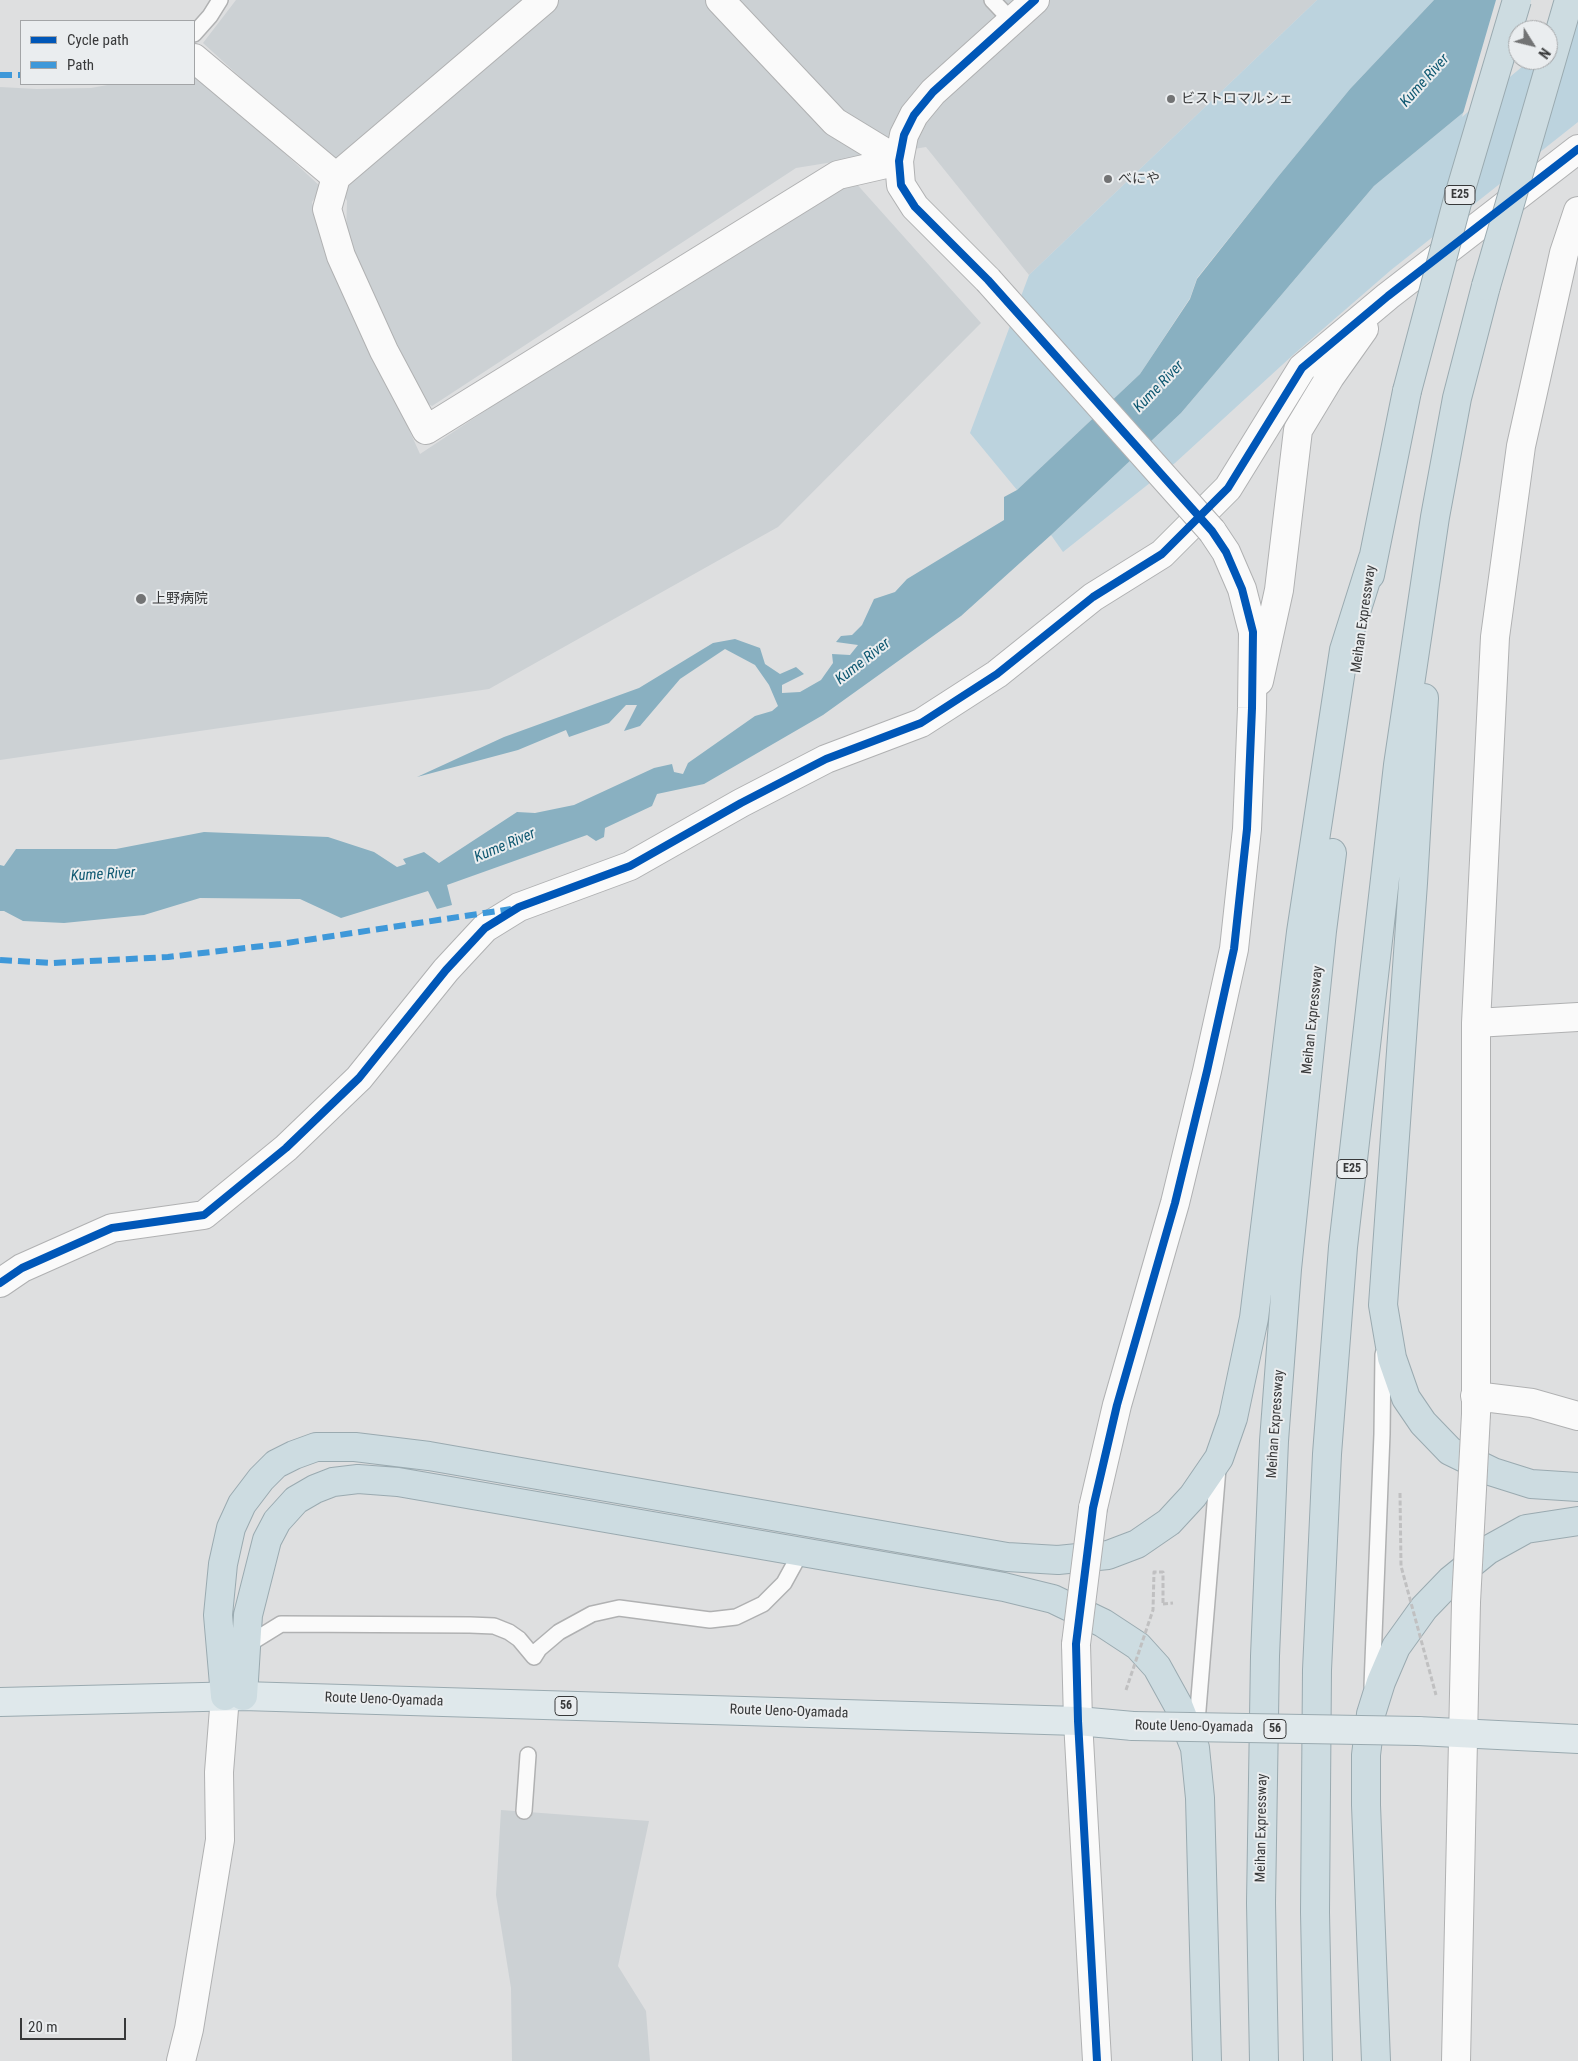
<!DOCTYPE html>
<meta charset="utf-8">
<style>
body{margin:0}
#map{position:relative;width:1578px;height:2061px;overflow:hidden;background:#dedfe0;font-family:"Roboto Condensed",sans-serif}
canvas{display:block}
.legend{position:absolute;left:20px;top:20px;width:175px;height:65px;box-sizing:border-box;background:#eaedef;border:1px solid #a3a5a7;margin:0;padding:6px 9px;list-style:none;font-size:15px;color:#38393a}
.legend li{display:flex;align-items:center;gap:10px;height:25px}
.legend b{width:25px;border:1px solid #a3a5a7}
.north{position:absolute;left:1508px;top:20px;width:50px;height:50px;box-sizing:border-box;background:#eaedef;border:1px solid #a3a5a7;border-radius:50%;rotate:126deg;font-size:14px;font-weight:700;line-height:20px;text-align:center;color:#38393a}
.north::after{content:'';display:block;margin:auto;width:18px;height:22px;background:#727374;clip-path:polygon(50% 0,100% 100%,50% 72%,0 100%)}
.scale{position:absolute;left:20px;top:2018px;width:106px;height:22px;box-sizing:border-box;border:2px solid #38393a;border-top:0;padding-left:6px;font-size:15px;line-height:18px;white-space:nowrap;color:#38393a;-webkit-text-stroke:4px #eaedef;paint-order:stroke}
</style>
<div id="map">
<canvas width="1578" height="2061"></canvas>
<ul class="legend">
<li><b style="height:6px;background:#0057b8"></b>Cycle path</li>
<li><b style="height:6px;background:#3e98d9"></b>Path</li>
</ul>
<div class="north">N</div>
<div class="scale">20 m</div>
</div>
<script>
const ctx = document.querySelector('canvas').getContext('2d');
ctx.lineJoin = 'round';
function fillPath(path, color) { ctx.fillStyle = color; ctx.fill(path, 'evenodd'); }
const poly = rows => new Path2D(rows.map(r => 'M' + r).join(''));
function stroke(path, color, width, dash) { ctx.strokeStyle = color; ctx.lineWidth = width; ctx.lineCap = dash ? 'butt' : 'round'; ctx.setLineDash(dash || []); ctx.stroke(path); }
function write(font, color, halo, rows, align = 'center') {
  ctx.font = font + ' "Roboto Condensed","Noto Sans JP",sans-serif'; ctx.lineWidth = 4; ctx.setLineDash([]); ctx.textBaseline = 'middle'; ctx.strokeStyle = halo; ctx.fillStyle = color; for (const [text, x, y, turn = 0] of rows) {
    ctx.save(); ctx.translate(x, y); ctx.rotate((+turn || 0) * Math.PI / 180); ctx.textAlign = isNaN(turn) ? turn : align; if (halo) ctx.strokeText(text, 0, 0); ctx.fillText(text, 0, 0); ctx.restore();
  }
}
fillPath(poly([
 [236,0,1317,0,1029,275,926,147,796,168,432,406,417,398,346,235,347,201,323,153,203,43],
 [194,76,209,83,322,188,312,202,316,223,420,454,827,184,854,181,981,323,778,527,489,689,0,760,0,87,37,89,91,88,113,84,194,84],
 [501,1810,649,1821,618,1966,646,2011,650,2061,512,2061,511,1988,496,1895]
]), '#ccd1d4');
fillPath(poly([
 [1317,0,1434,0,1350,89,1277,178,1197,278,1190,298,1140,374,1017,490,970,433,1029,275],
 [1578,18,1578,122,1391,270,1293,355,1175,463,1063,552,1051,535,1181,413,1374,186,1527,60,1548,60]
]), '#bcd3de');
fillPath(poly([
 [1434,0,1578,0,1548,30,1518,30,1518,60,1527,60,1374,186,1181,413,1051,535,961,616,823,715,704,784,657,794,652,806,605,828,604,837,596,841,587,835,447,885,452,905,437,909,428,891,341,918,300,899,200,898,144,915,64,923,23,921,4,911,0,911,0,865,4,866,16,849,116,849,204,832,328,837,374,852,397,867,406,864,403,859,424,852,439,863,517,812,535,813,574,805,654,768,672,764,674,772,683,774,688,763,755,716,772,711,778,706,769,685,755,665,725,649,680,679,640,726,624,731,637,705,626,705,609,723,569,737,566,730,518,750,417,777,504,737,639,688,713,643,735,639,760,648,765,664,780,674,796,667,804,674,782,685,782,693,800,692,821,680,833,663,832,654,850,655,858,645,836,642,841,636,852,635,862,625,874,599,895,592,907,579,1004,520,1004,497,1017,490,1140,374,1190,299,1197,279,1277,178,1350,89]
]), '#89b0c1');
fillPath(poly([
 [1496,0,1578,0,1578,22,1549,45,1548,30,1518,30,1518,60,1530,60,1529,61,1462,117]
]), '#dedfe0');
const service = poly([
 [992,0,1011,20],
 [194,34,210,16,220,0],
 [247,1645,281,1624,470,1625,494,1626,509,1632,519,1639,534,1657,539,1649,559,1632,592,1614,619,1608,710,1620,736,1617,763,1604,784,1583,801,1552],
 [1372,1686,1382,1434,1383,1354],
 [1196,1734,1218,1468],
 [524,1811,528,1755]
]);
const minor = poly([
 [544,0,336,177,327,209,341,256,384,351,426,430,838,175,899,161],
 [194,58,336,177],
 [1259,681,1279,590,1298,430,1330,377,1364,329],
 [1476,1023,1578,1017],
 [0,1283,22,1268,112,1228,204,1215,286,1148,359,1078,446,970,485,928,519,907,630,866,741,803,826,759,921,723,997,674,1093,597,1162,554,1228,488,1302,368,1388,296,1578,149],
 [1475,1396,1532,1403,1578,1416],
 [1476,1414,1476,1023,1495,637,1521,446,1564,253,1578,211],
 [1078,1721,1097,2061],
 [181,2061,189,2029,220,1840,219,1772,225,1696],
 [1456,2061,1466,1602]
]);
const tertiary = poly([
 [720,0,835,122,899,161],
 [988,280,915,207,901,185,899,161,904,135,914,115,933,92,1035,0],
 [1093,1508,1117,1405,1175,1203,1207,1071,1234,949,1247,829,1252,708,1253,632,1242,589,1226,552,1212,531],
 [1076,1644,1078,1721]
]);
const primary = poly([
 [0,1702,243,1696,1078,1721,1133,1726],
 [1418,1731,1578,1739]
]);
const motorway = poly([
 [1370,575,1407,391],
 [1424,698,1413,883,1383,1305,1392,1358,1406,1398,1423,1423,1450,1451,1493,1472,1531,1484,1578,1487],
 [225,1696,218,1615,223,1564,231,1528,242,1504,261,1479,276,1464,294,1455,316,1447,355,1447,429,1456,1007,1557,1058,1560,1108,1555,1137,1544,1169,1522,1193,1496,1219,1458,1233,1418,1254,1318,1301,932,1344,650,1373,558],
 [243,1696,248,1615,267,1540,277,1521,296,1500,315,1489,333,1482,358,1479,398,1482,1004,1587,1053,1599,1103,1623,1138,1646,1157,1667,1178,1705,1195,1748,1200,1798,1207,2061],
 [1264,2061,1261,1903,1265,1656,1274,1441,1287,1269,1322,931,1332,853],
 [1318,2061,1315,1912,1317,1670,1327,1454,1343,1247,1398,765,1435,517,1457,398,1486,286],
 [1376,2061,1366,1805,1366,1755,1371,1714,1381,1682,1396,1647,1424,1608,1451,1580,1488,1550,1526,1529,1578,1521]
]);
stroke(service, '#b0b1b2', 18);
stroke(minor, '#b0b1b2', 30);
stroke(tertiary, '#b0b1b2', 30);
stroke(primary, '#9aaab0', 30);
stroke(motorway, '#9aaab0', 30);
stroke(poly([
 [1163,1604,1173,1603]
]), '#c0c0c1', 3, [5, 2.5]);
stroke(service, '#fafafa', 15);
stroke(minor, '#fafafa', 28);
stroke(tertiary, '#fafafa', 28);
stroke(primary, '#dfe8eb', 28);
stroke(motorway, '#cddce1', 28);
const minorBridge = poly([
 [1466,1602,1476,1414]
]);
const tertiaryBridge = poly([
 [988,280,1212,531],
 [1076,1644,1093,1508]
]);
const primaryBridge = poly([
 [1133,1726,1418,1731]
]);
const motorwayBridge = poly([
 [1486,286,1569,0],
 [1407,391,1458,199,1517,0]
]);
stroke(minorBridge, '#b0b1b2', 30, []);
stroke(tertiaryBridge, '#b0b1b2', 30, []);
stroke(primaryBridge, '#9aaab0', 30, []);
stroke(motorwayBridge, '#9aaab0', 30, []);
stroke(poly([
 [1400,1493,1401,1566,1436,1695],
 [1126,1690,1153,1610,1154,1572,1163,1572,1163,1604]
]), '#c0c0c1', 3, [5, 2.5]);
stroke(minorBridge, '#fafafa', 28);
stroke(tertiaryBridge, '#fafafa', 28);
stroke(primaryBridge, '#dfe8eb', 28);
stroke(motorwayBridge, '#cddce1', 28);
stroke(poly([
 [0,75,21,75],
 [0,960,52,963,168,957,280,944,511,909]
]), '#3e98d9', 6, [12, 6]);
stroke(poly([
 [1035,0,933,92,914,115,904,135,899,161,901,185,915,207,988,280,1212,531,1226,552,1242,589,1253,632,1252,708,1247,829,1234,949,1207,1071,1175,1203,1117,1405,1093,1508,1076,1644,1078,1721,1097,2061],
 [0,1283,22,1268,112,1228,204,1215,286,1148,359,1078,446,970,485,928,519,907,630,866,741,803,826,759,921,723,997,674,1093,597,1162,554,1228,488,1302,368,1388,296,1578,149]
]), '#0057b8', 8);
for (const [x, y, r, color] of [
 [1171,99,5,"#727374"],
 [1108,179,5,"#727374"],
 [141,599,6,"#727374"]
]) { const dot = new Path2D(); dot.arc(x, y, r, 0, 2 * Math.PI); ctx.fillStyle = color; ctx.fill(dot); stroke(dot, '#eaedef', 2); }
for (const [x, y, w] of [
 [1460,195,30],
 [1352,1169,30],
 [566,1706,22],
 [1275,1729,22]
]) { const box = new Path2D(); box.roundRect(x - w / 2, y - 9.5, w, 19, 4); ctx.fillStyle = '#eaedef'; ctx.fill(box); stroke(box, '#38393a', 1); }
write('bold 12px', '#38393a', null, [
 ["E25",1460,195],
 ["E25",1352,1169],
 ["56",566,1706],
 ["56",1275,1729]
]);
write('14px', '#38393a', '#eaedef', [
 ["ビストロマルシェ",1181,99],
 ["べにや",1118,179],
 ["上野病院",152,599]
], 'left');
write('14px', '#38393a', '#eaedef', [
 ["Meihan Expressway",1364,619,-82],
 ["Meihan Expressway",1313,1020,-84],
 ["Meihan Expressway",1276,1424,-86],
 ["Route Ueno-Oyamada",384,1700,2],
 ["Route Ueno-Oyamada",789,1712,2],
 ["Route Ueno-Oyamada",1194,1727,1],
 ["Meihan Expressway",1262,1828,-89]
]);
write('italic 15px', '#0e5871', '#eaedef', [
 ["Kume River",1425,81,-48],
 ["Kume River",1159,387,-46],
 ["Kume River",863,662,-38],
 ["Kume River",505,846,-23],
 ["Kume River",103,875,-3]
]);
</script>
